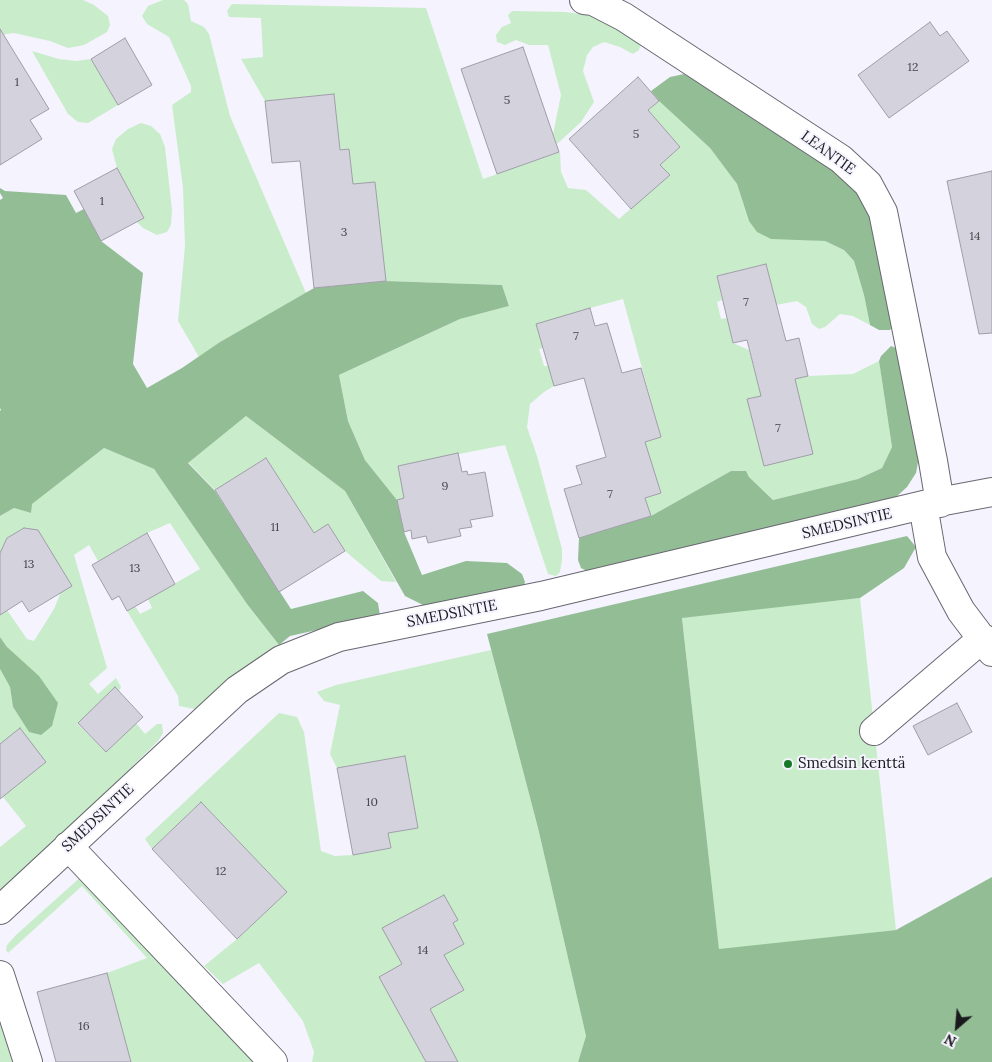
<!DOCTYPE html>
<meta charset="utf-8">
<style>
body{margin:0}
#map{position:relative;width:992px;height:1062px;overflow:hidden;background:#f4f3fe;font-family:Lora,serif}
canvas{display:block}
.north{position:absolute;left:932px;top:1002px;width:50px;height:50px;-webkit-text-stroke:4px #f4f3fe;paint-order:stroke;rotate:207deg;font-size:14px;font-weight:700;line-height:20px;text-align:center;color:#1a191d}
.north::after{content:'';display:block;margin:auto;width:18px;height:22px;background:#1a191d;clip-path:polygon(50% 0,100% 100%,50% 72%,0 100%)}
</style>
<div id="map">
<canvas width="992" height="1062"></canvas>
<div class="north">N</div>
</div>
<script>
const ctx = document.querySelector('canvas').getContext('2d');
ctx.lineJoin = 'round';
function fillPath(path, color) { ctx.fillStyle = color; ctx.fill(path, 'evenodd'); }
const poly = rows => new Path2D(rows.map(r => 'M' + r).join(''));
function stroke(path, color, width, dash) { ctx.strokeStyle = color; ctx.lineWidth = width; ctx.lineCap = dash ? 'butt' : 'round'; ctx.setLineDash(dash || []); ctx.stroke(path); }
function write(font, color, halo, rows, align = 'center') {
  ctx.font = font + ' Lora,serif'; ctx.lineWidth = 4; ctx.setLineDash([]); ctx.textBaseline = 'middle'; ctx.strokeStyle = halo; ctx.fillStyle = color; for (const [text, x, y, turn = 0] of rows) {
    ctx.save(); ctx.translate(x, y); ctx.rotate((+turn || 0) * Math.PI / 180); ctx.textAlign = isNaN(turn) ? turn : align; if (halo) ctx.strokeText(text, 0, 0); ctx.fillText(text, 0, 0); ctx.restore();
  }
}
fillPath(poly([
 [0,0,83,0,94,5,108,16,110,25,107,32,84,45,68,48,50,41,14,33,0,35],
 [163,0,184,0,188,4,191,21,204,27,209,34,230,116,306,293,220,342,199,357,178,321,185,246,183,188,172,105,191,92,191,86,169,37,147,24,142,16,148,6],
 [232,4,426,8,483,179,560,152,561,172,568,188,586,190,619,219,669,175,660,165,680,147,648,110,659,101,710,148,737,184,749,221,801,239,825,241,844,250,854,261,864,295,870,325,853,316,840,314,825,327,819,329,812,324,806,307,797,301,776,305,766,264,717,276,722,300,717,302,721,319,727,318,733,343,749,350,759,388,808,376,853,374,879,361,892,447,882,468,858,479,773,500,749,477,731,471,651,516,645,498,661,493,630,446,661,437,623,299,590,308,543,348,539,349,544,366,548,366,554,386,544,392,530,404,527,427,537,456,562,549,562,560,560,572,556,576,548,574,505,445,398,466,404,498,397,500,365,460,348,421,339,375,460,319,509,306,502,285,386,281,375,182,353,184,349,149,340,150,334,94,265,101,241,59,263,57,261,18,229,17,227,11],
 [512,11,566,12,592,16,632,36,641,44,639,50,633,54,620,47,604,42,593,47,587,55,583,71,594,102,581,122,557,144,553,134,561,95,548,45,529,45,516,40,505,45,497,42,496,35,502,27,511,23,508,15],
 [32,51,59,59,76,61,91,59,118,105,88,123,78,122,68,114],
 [141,123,151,126,160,134,165,147,172,210,171,225,167,232,157,235,143,228,137,222,144,218,117,168,112,149,116,139,128,129],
 [246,416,345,491,396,582,381,581,345,551,328,524,314,533,266,458,215,490,188,462],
 [104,448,154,469,247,604,279,645,195,709,179,706,178,696,127,611,135,606,140,614,152,608,148,599,200,569,170,523,147,533,98,561,89,545,74,555,107,668,89,684,98,694,116,678,121,687,119,691,78,724,106,752,136,723,145,734,157,724,162,724,163,733,158,741,6,892,0,894,0,847,26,826,0,793,0,669,10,687,13,707,29,732,7,647,0,637,0,613,1,614,7,610,27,639,34,641,54,609,62,589,30,529,24,528,7,538,0,554,0,516,14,508,31,513,31,504],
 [860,598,896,930,719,950,682,617],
 [491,650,538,828,586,1036,578,1062,312,1062,314,1052,303,1021,259,963,223,984,204,966,237,939,287,892,201,802,152,849,145,839,279,713,297,717,304,732,321,851,335,856,353,855,391,848,388,833,418,828,405,756,337,768,330,754,340,705,324,701,317,692,336,685],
 [84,874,259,1062,131,1062,107,973,147,958,82,886,8,953,6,950,7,945,16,935],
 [0,1003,16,1062,0,1062]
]), '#c9edca');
fillPath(poly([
 [684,74,777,129,825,162,861,192,876,225,894,325,890,330,879,330,870,325,864,295,854,261,844,250,825,241,771,239,757,232,749,221,737,184,710,148,659,101,651,91,670,77],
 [0,188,5,191,66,195,76,213,84,209,101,241,143,273,133,364,147,388,182,368,220,342,314,288,386,281,502,285,509,306,460,319,339,375,348,421,365,460,397,500,404,532,422,575,466,561,507,563,522,574,525,582,522,591,433,610,405,596,345,491,246,416,188,463,215,491,291,609,363,591,378,603,380,616,290,636,279,645,247,604,154,469,104,448,32,504,31,513,14,508,0,516,0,411,1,410,0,408,0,200,3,198,0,193],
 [891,346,898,349,919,457,916,473,907,487,895,498,599,572,587,571,581,568,578,560,579,538,651,516,731,471,746,471,749,477,773,500,858,479,882,468,892,447,879,361,881,356],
 [907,536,916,547,904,568,860,598,682,618,719,949,896,930,992,877,992,1062,578,1062,586,1036,538,828,487,634],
 [0,637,7,647,39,676,58,703,52,726,41,735,29,732,13,707,10,687,0,669]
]), '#93be95');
const building = poly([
 [930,22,940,36,947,31,969,61,889,118,858,75,930,22],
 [0,29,49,109,30,120,42,139,0,165,0,29],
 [125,38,152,85,118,105,91,59,125,38],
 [523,47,559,152,497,174,461,69,523,47],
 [638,77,659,101,648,110,680,147,660,165,670,175,631,209,569,139,638,77],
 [334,94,340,150,349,149,353,184,375,182,386,281,314,288,300,161,272,163,265,101,334,94],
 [117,168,144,218,101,241,74,191,117,168],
 [992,171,992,333,979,334,947,181,992,171],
 [766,264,786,341,799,338,808,376,795,379,813,454,764,466,747,399,761,396,747,340,733,343,717,276,766,264],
 [590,308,595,326,607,323,622,373,641,368,661,437,645,442,661,493,645,498,651,516,579,538,564,489,582,484,576,466,606,457,584,378,554,386,536,324,590,308],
 [458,453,462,472,467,471,468,475,485,472,493,516,470,520,472,527,459,529,461,536,428,543,426,536,412,539,411,530,404,532,397,500,404,498,398,466,458,453],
 [266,458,314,533,328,524,345,551,279,592,215,490,266,458],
 [24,528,38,530,72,586,29,612,22,601,0,615,0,553,7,538,24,528],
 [147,533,175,584,127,611,119,596,112,600,92,565,147,533],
 [115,687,143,717,106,752,78,723,115,687],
 [957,703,972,732,928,755,913,726,957,703],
 [20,728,46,762,0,799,0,744,20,728],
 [405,756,418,828,388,833,391,848,353,855,337,768,405,756],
 [201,802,287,892,237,939,152,849,201,802],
 [444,895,458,920,453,923,464,944,444,955,464,990,430,1009,458,1062,426,1062,379,977,402,964,382,928,444,895],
 [107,973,131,1062,56,1062,37,992,107,973]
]);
fillPath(building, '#d4d2dd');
stroke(building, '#9f9da8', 1);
const minor = poly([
 [584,0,593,1,624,17,841,159,868,184,883,212,933,461,940,503],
 [923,505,932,557,961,611,992,652],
 [874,731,983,638],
 [68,846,273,1062],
 [0,910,237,690,281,660,339,637,541,596,923,505,992,492],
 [0,975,28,1062]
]);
stroke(minor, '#696771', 30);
stroke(minor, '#fff', 28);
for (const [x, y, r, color] of [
 [788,764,5,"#177829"]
]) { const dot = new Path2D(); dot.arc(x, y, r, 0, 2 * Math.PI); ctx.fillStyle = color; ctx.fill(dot); stroke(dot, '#f4f3fe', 2); }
write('12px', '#48474d', null, [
 ["12",913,68],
 ["1",17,83],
 ["5",507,101],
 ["5",636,135],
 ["1",102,202],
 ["3",344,233],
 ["14",975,237],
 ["7",746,303],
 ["7",576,337],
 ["7",778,429],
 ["9",445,487],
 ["7",610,495],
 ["11",275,528],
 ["13",29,565],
 ["13",135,569],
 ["10",372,803],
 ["12",221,872],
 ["14",423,951],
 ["16",84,1027]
]);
write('15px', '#1a191d', '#f4f3fe', [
 ["LEANTIE",828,153,36],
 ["SMEDSINTIE",847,524,-13],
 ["SMEDSINTIE",452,614,-11],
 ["SMEDSINTIE",98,818,-43]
]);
write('15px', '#1a191d', '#f4f3fe', [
 ["Smedsin kenttä",798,764]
], 'left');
</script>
